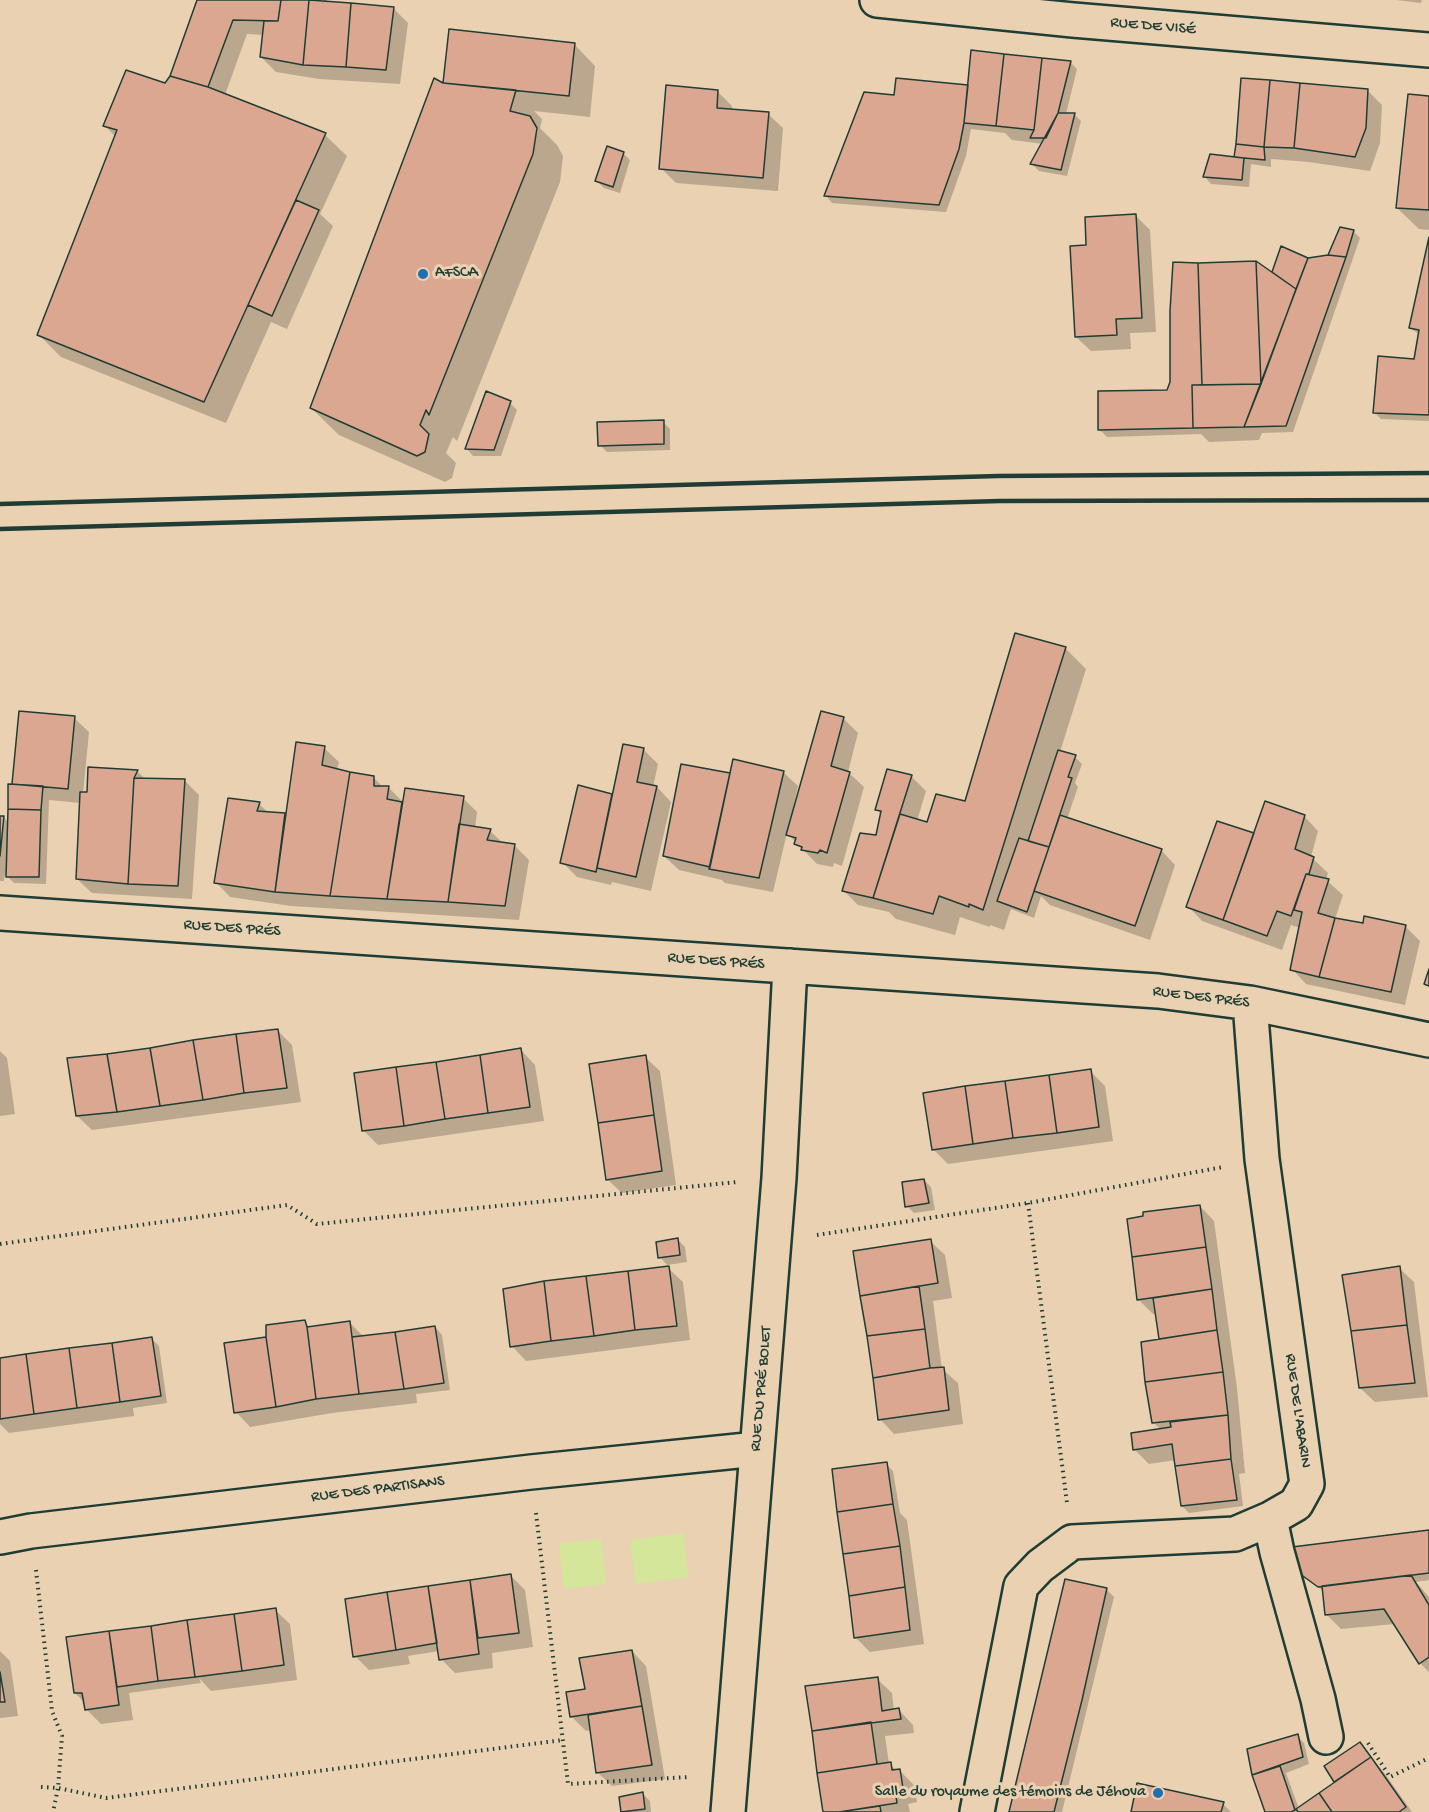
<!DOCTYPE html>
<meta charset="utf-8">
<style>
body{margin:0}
canvas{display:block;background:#e9d1b2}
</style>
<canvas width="1429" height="1812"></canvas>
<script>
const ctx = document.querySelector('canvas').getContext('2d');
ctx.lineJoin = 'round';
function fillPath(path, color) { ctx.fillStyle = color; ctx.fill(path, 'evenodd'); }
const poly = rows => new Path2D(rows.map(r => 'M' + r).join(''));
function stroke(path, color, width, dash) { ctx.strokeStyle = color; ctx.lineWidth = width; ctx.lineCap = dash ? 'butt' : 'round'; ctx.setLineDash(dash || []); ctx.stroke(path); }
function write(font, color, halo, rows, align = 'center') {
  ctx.font = font + ' "Gochi Hand",sans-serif'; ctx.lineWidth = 6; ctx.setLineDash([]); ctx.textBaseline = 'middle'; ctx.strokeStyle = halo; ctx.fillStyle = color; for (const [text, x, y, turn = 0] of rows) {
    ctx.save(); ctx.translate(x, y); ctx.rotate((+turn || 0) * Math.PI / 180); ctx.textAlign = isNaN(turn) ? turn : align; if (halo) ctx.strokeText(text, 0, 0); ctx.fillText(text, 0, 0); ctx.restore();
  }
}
fillPath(poly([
 [683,1533,689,1577,636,1584,630,1540],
 [601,1539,606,1584,564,1589,559,1543]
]), '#d4e69a');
fillPath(poly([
 [199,0,327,0,327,2,393,8,408,23,400,84,319,79,276,72,261,57,264,35,247,34,225,95,325,135,347,156,320,214,333,226,287,329,271,322,226,423,61,357,39,335,116,137,105,126,165,85,171,77],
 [1396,0,1422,0,1421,3],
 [574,44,595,66,590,117,534,111,542,119,540,128,557,145,563,156,560,182,457,441,453,437,446,453,456,463,452,478,445,482,339,435,311,408,444,85],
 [1070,62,1077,69,1066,114,1074,114,1081,121,1067,176,1039,171,1032,164,1044,144,1012,140,1005,133,971,129,966,156,946,212,832,203,826,196,895,97,969,87],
 [717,91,732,106,732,110,768,114,783,128,778,191,676,183,661,168],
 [1368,91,1382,105,1380,143,1370,171,1309,162,1271,159,1271,167,1251,164,1249,187,1211,184,1205,177,1235,159],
 [1429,97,1429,230,1419,229,1397,208],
 [623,153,630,160,620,193,604,188,597,181],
 [1136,216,1150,230,1156,332,1130,333,1131,349,1091,351,1076,337,1087,246],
 [1341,229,1354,232,1360,238,1293,432,1262,433,1259,440,1209,442,1201,434,1107,437,1100,430,1168,391,1272,275,1282,248,1307,260,1329,257],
 [1429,244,1429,421,1381,419,1374,412,1415,361,1420,335,1410,328],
 [510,403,517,410,501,456,473,456,467,449],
 [663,422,670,429,670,450,607,452,600,445],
 [1065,648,1086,669,1060,752,1075,757,1082,764,1075,783,1078,787,1067,819,1161,850,1175,865,1150,940,1050,905,1041,896,1034,918,1011,909,1004,930,990,925,990,927,960,917,955,935,896,919,889,912,858,905,844,891,877,837,882,815,877,810,888,771,912,777,926,791,917,821,928,824,966,803],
 [20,713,74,718,89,732,83,794,88,794,137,771,146,780,185,781,199,795,192,899,92,893,77,879,81,803,49,800,46,884,14,883,5,874,4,881,0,881,0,817,4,818,9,823],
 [822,713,844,719,858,733,848,772,864,787,842,866,834,863,833,867,817,864,787,833,773,892,725,883,722,880,679,870,664,856,731,775,783,772,798,786,794,804,797,804],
 [324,748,339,762,337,770,374,778,383,787,388,787,404,803,463,798,477,812,475,828,490,831,504,844,514,845,529,860,519,920,291,906,230,897,216,882,259,804,269,813,287,814],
 [644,750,658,764,653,787,657,787,671,802,651,891,612,882,611,885,577,877,562,862,579,787,613,796],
 [1304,816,1318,831,1311,857,1328,873,1326,880,1343,895,1335,919,1364,925,1405,926,1420,941,1405,1005,1306,984,1292,969,1300,928,1291,925,1282,950,1202,921,1188,906,1255,835],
 [277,1030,292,1045,301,1102,92,1130,77,1116],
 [521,1050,535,1065,544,1121,378,1145,363,1130],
 [0,1051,7,1058,15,1114,0,1116],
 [645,1057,660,1071,676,1185,622,1193,607,1179],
 [1090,1071,1105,1086,1113,1141,948,1164,933,1149],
 [924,1180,931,1187,935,1210,914,1213,907,1206],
 [1200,1206,1214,1221,1237,1388,1245,1473,1239,1474,1243,1506,1189,1513,1182,1506,1176,1460,1149,1464,1135,1450,1161,1430,1153,1422,1160,1340,1156,1314,1153,1314,1139,1300],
 [678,1240,685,1247,687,1262,667,1265,660,1257],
 [930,1241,945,1255,952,1298,933,1301,942,1369,958,1383,963,1424,894,1434,880,1419],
 [668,1268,683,1282,690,1340,526,1361,512,1346],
 [1399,1268,1414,1282,1428,1397,1375,1402,1360,1388],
 [304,1322,310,1328,350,1323,364,1337,435,1327,442,1335,450,1390,416,1394,417,1403,332,1413,250,1427,236,1412,267,1338],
 [152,1339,159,1346,167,1403,133,1408,134,1416,9,1433,0,1424,0,1359],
 [886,1464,893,1471,900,1513,907,1520,924,1644,870,1652,855,1637],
 [1429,1532,1429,1580,1416,1582,1429,1597,1429,1672,1420,1663,1395,1624,1341,1629,1326,1614,1324,1592,1297,1570],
 [511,1576,525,1590,533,1647,492,1653,493,1668,455,1673,441,1659,439,1651,408,1656,410,1664,369,1670,355,1656,427,1588],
 [1107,1590,1114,1597,1062,1812,1011,1812],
 [275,1610,290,1624,297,1680,211,1691,199,1678,201,1683,129,1693,133,1720,101,1724,86,1709,85,1703,75,1693,68,1638],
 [0,1651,10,1661,18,1716,0,1718],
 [632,1651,646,1666,665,1779,612,1786,597,1772,591,1730,586,1731,572,1717,568,1693,586,1691],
 [877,1679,892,1693,894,1711,899,1710,913,1725,914,1733,885,1736,889,1764,898,1771,900,1771,914,1785,917,1802,908,1804,910,1812,825,1812,807,1688],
 [1297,1736,1304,1743,1309,1764,1286,1773,1299,1809,1337,1782,1326,1767,1360,1744,1385,1774,1412,1812,1266,1812,1254,1775,1249,1750],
 [643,1794,650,1801,651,1812,623,1812,621,1798],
 [1223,1804,1231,1812,1132,1812]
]), '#0003');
const building = poly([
 [197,0,281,0,278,21,233,20,208,87,170,76,197,0],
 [281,0,309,0,303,65,260,57,264,21,278,21,281,0],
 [309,0,351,3,346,67,303,65,309,0],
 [351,3,394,7,386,70,346,67,351,3],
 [449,29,575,43,569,96,443,83,449,29],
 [971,50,1004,54,996,126,964,123,971,50],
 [1004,54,1042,58,1034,130,996,126,1004,54],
 [1042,58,1071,61,1058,113,1046,138,1030,138,1034,130,1042,58],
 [126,70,165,83,170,76,208,87,326,133,204,402,37,335,117,130,103,126,126,70],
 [434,78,443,83,516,90,510,111,530,116,537,128,533,154,429,415,426,410,420,425,429,434,425,452,417,456,310,408,434,78],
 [896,78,968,85,964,123,959,149,939,205,824,196,864,92,894,95,896,78],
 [1241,78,1270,80,1264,147,1236,144,1241,78],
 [1270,80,1300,83,1294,148,1264,147,1270,80],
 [1300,83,1368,89,1366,128,1355,157,1294,148,1300,83],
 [666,85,718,90,717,108,769,112,763,178,659,169,666,85],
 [1408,94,1429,96,1429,210,1396,208,1408,94],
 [1058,113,1075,113,1061,170,1030,164,1058,113],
 [1236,144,1264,147,1265,160,1234,157,1236,144],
 [607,146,624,152,613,187,595,181,607,146],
 [1210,154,1244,158,1242,180,1203,177,1210,154],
 [296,200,319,210,272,316,248,305,296,200],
 [1136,214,1142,318,1116,319,1117,335,1075,337,1070,246,1086,245,1085,217,1136,214],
 [1340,227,1354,230,1346,257,1328,255,1340,227],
 [1429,237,1429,415,1373,413,1378,356,1414,359,1419,330,1409,328,1429,237],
 [1281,246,1308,258,1296,289,1272,272,1281,246],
 [1328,255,1346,257,1286,426,1244,427,1308,258,1328,255],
 [1256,261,1296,289,1261,384,1256,261],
 [1256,261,1261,384,1202,385,1198,263,1256,261],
 [1173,262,1198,263,1202,385,1192,385,1193,428,1098,430,1098,391,1167,390,1170,382,1170,311,1173,262],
 [1261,384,1244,427,1193,428,1192,385,1261,384],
 [486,391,511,401,494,450,465,449,486,391],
 [664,420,664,444,598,446,597,422,664,420],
 [1015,633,1066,647,983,910,969,904,969,907,939,896,933,914,873,898,900,814,927,822,936,794,965,801,1015,633],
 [19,711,75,716,68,789,12,784,19,711],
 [821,711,844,717,831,766,850,772,827,853,820,850,818,853,801,850,802,847,794,844,796,838,786,835,821,711],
 [296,742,325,746,322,765,350,772,330,896,275,892,296,742],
 [623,744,644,748,637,782,657,786,636,877,597,868,623,744],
 [1058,750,1076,755,1068,777,1072,778,1049,847,1028,841,1058,750],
 [733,759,784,771,759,878,709,869,733,759],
 [681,764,730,773,710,867,663,856,681,764],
 [88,767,138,770,134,778,128,884,76,879,80,792,87,792,88,767],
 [887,769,912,775,873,898,842,891,860,833,876,835,881,811,875,810,887,769],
 [350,772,374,776,374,786,389,786,387,799,402,802,387,899,330,896,350,772],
 [134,778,185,779,178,886,128,884,134,778],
 [8,784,43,786,41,810,8,809,8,784],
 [578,785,612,794,596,872,560,863,578,785],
 [405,788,464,796,448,902,387,899,405,788],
 [228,798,260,802,257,811,285,813,275,892,214,883,228,798],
 [1265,801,1305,815,1295,849,1314,857,1309,874,1306,874,1291,916,1277,911,1267,936,1223,920,1265,801],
 [8,809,41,810,39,877,6,877,8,809],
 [1060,815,1162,849,1135,926,1034,891,1060,815],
 [0,816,4,816,0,856,0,816],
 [1217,821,1254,833,1223,920,1186,907,1217,821],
 [459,824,491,829,487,840,515,844,505,906,448,902,459,824],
 [1019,838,1049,847,1027,912,997,901,1019,838],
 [1306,874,1329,879,1318,913,1335,918,1319,977,1290,970,1302,912,1294,910,1306,874],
 [1364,916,1406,925,1391,992,1319,977,1335,918,1363,923,1364,916],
 [1429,969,1429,986,1424,984,1429,969],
 [278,1029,287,1088,244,1093,236,1034,278,1029],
 [236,1034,244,1093,203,1100,193,1040,236,1034],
 [193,1040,203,1100,160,1106,150,1048,193,1040],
 [150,1048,160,1106,117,1112,107,1054,150,1048],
 [521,1048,530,1107,488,1113,480,1055,521,1048],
 [107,1054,117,1112,76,1116,67,1058,107,1054],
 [480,1055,488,1113,445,1119,436,1062,480,1055],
 [646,1055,654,1115,598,1123,589,1064,646,1055],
 [436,1062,445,1119,404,1126,396,1067,436,1062],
 [396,1067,404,1126,362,1131,354,1073,396,1067],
 [1091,1069,1099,1127,1057,1133,1049,1075,1091,1069],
 [1049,1075,1057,1133,1013,1138,1005,1081,1049,1075],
 [1005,1081,1013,1138,973,1144,965,1086,1005,1081],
 [965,1086,973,1144,932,1150,923,1093,965,1086],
 [654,1115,662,1171,606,1180,598,1123,654,1115],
 [924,1179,929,1203,905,1207,902,1182,924,1179],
 [1200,1205,1206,1247,1132,1257,1127,1219,1143,1216,1143,1212,1200,1205],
 [678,1238,680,1255,658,1258,656,1242,678,1238],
 [931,1239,938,1283,860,1296,853,1251,931,1239],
 [1206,1247,1212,1289,1137,1300,1132,1257,1206,1247],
 [669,1266,677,1326,635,1330,628,1271,669,1266],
 [1400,1266,1407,1325,1351,1331,1342,1275,1400,1266],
 [628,1271,635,1330,594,1336,586,1276,628,1271],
 [586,1276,594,1336,551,1341,544,1281,586,1276],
 [544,1281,551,1341,510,1347,503,1289,544,1281],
 [919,1286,925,1329,867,1336,860,1296,919,1286],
 [1212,1289,1217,1330,1159,1339,1153,1298,1212,1289],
 [305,1320,307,1327,316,1399,276,1407,266,1337,266,1325,305,1320],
 [350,1321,359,1394,316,1399,307,1327,350,1321],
 [1407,1325,1415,1383,1359,1388,1351,1331,1407,1325],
 [435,1326,444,1383,404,1389,395,1332,435,1326],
 [925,1329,930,1368,873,1378,867,1336,925,1329],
 [1217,1330,1223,1372,1145,1382,1141,1342,1217,1330],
 [395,1332,404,1389,359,1394,352,1337,395,1332],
 [152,1337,161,1396,120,1402,112,1343,152,1337],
 [266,1337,276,1407,234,1413,224,1343,266,1337],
 [112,1343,120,1402,77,1408,69,1348,112,1343],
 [69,1348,77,1408,34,1414,26,1354,69,1348],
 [26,1354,34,1414,0,1419,0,1358,26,1354],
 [944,1367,949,1410,878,1420,873,1378,930,1368,944,1367],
 [1223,1372,1228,1415,1152,1423,1145,1382,1223,1372],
 [1228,1415,1231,1459,1175,1466,1172,1444,1133,1450,1131,1433,1171,1427,1170,1422,1228,1415],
 [1231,1459,1237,1500,1181,1506,1175,1466,1231,1459],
 [887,1462,893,1504,837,1512,832,1469,887,1462],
 [893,1504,900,1546,843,1554,837,1512,893,1504],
 [1429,1530,1429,1573,1318,1587,1296,1571,1292,1547,1429,1530],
 [900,1546,905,1587,849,1596,843,1554,900,1546],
 [511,1574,519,1633,478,1638,470,1580,511,1574],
 [1411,1575,1429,1605,1429,1657,1419,1664,1384,1609,1325,1615,1322,1586,1411,1575],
 [1065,1579,1107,1588,1082,1700,1054,1812,1009,1812,1065,1579],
 [470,1580,479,1654,439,1660,428,1586,470,1580],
 [428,1586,437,1643,396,1650,387,1592,428,1586],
 [905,1587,910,1630,854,1638,849,1596,905,1587],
 [387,1592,396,1650,353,1657,345,1599,387,1592],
 [276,1608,284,1665,242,1671,234,1614,276,1608],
 [234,1614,242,1671,195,1677,187,1620,234,1614],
 [187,1620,195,1677,158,1681,151,1626,187,1620],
 [151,1626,158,1681,117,1687,109,1631,151,1626],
 [109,1631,119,1705,85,1710,82,1693,74,1693,66,1637,109,1631],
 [632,1650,642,1706,570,1717,566,1692,585,1689,579,1658,632,1650],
 [0,1672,5,1702,0,1702,0,1672],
 [878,1677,882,1711,899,1708,901,1719,812,1731,805,1686,878,1677],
 [642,1706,652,1765,596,1773,588,1715,642,1706],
 [871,1722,877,1764,817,1773,812,1731,871,1722],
 [1298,1734,1303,1757,1252,1775,1247,1749,1298,1734],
 [1360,1742,1371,1757,1334,1782,1324,1766,1360,1742],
 [1371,1757,1406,1807,1399,1812,1332,1812,1319,1793,1371,1757],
 [891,1762,892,1770,900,1769,903,1788,895,1790,897,1803,839,1812,823,1812,817,1773,891,1762],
 [1280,1766,1295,1810,1291,1812,1265,1812,1252,1775,1280,1766],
 [1137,1783,1224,1802,1221,1812,1131,1812,1137,1783],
 [643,1792,645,1809,621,1812,619,1797,643,1792],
 [1319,1793,1332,1812,1298,1812,1296,1809,1319,1793],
 [880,1806,881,1812,839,1812,880,1806]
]);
fillPath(building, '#dba790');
stroke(building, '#1f3d34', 1.5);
const minor = poly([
 [877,0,1073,20,1429,50],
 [0,913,1158,991,1250,1003,1429,1040],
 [1270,1519,1277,1552,1318,1699,1326,1737],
 [0,1537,31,1531,531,1472,757,1449],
 [728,1812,779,1178,790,966],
 [977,1812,1021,1586,1040,1566,1072,1542,1235,1534,1270,1519,1296,1504,1307,1484,1262,1159,1250,1003]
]);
stroke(minor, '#1f3d34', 38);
stroke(poly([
 [1028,1203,1067,1503],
 [817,1235,1028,1203,1223,1167],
 [0,1244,287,1205,317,1224,737,1182],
 [536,1513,568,1784,689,1777],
 [36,1570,52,1711,62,1736,58,1788,53,1812],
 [1368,1743,1390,1777,1429,1758],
 [41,1787,58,1788,106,1798,563,1740]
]), '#1f3d34', 4, [1.5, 4.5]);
stroke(minor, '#e9d1b2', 33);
stroke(poly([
 [0,504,998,476,1429,473],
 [0,529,1000,501,1429,500]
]), '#1f3d34', 4.5);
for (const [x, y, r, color] of [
 [423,274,6,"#1f6fb2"],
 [1158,1793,6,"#1f6fb2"]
]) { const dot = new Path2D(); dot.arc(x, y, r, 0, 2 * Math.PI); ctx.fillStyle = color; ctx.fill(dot); stroke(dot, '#e9d1b2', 2); }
write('16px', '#1f3d34', '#e9d1b2', [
 ["RUE DE VISÉ",1153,27,5],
 ["RUE DES PRÉS",232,929,4],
 ["RUE DES PRÉS",716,962,4],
 ["RUE DES PRÉS",1201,998,7],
 ["RUE DU PRÉ BOLET",762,1389,-85],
 ["RUE DE L'ABARIN",1297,1411,82],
 ["RUE DES PARTISANS",378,1490,-7]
]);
write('16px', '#1f3d34', '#e9d1b2', [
 ["AFSCA",435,274],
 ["Salle du royaume des témoins de Jéhova",1146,1793,"right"]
], 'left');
</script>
